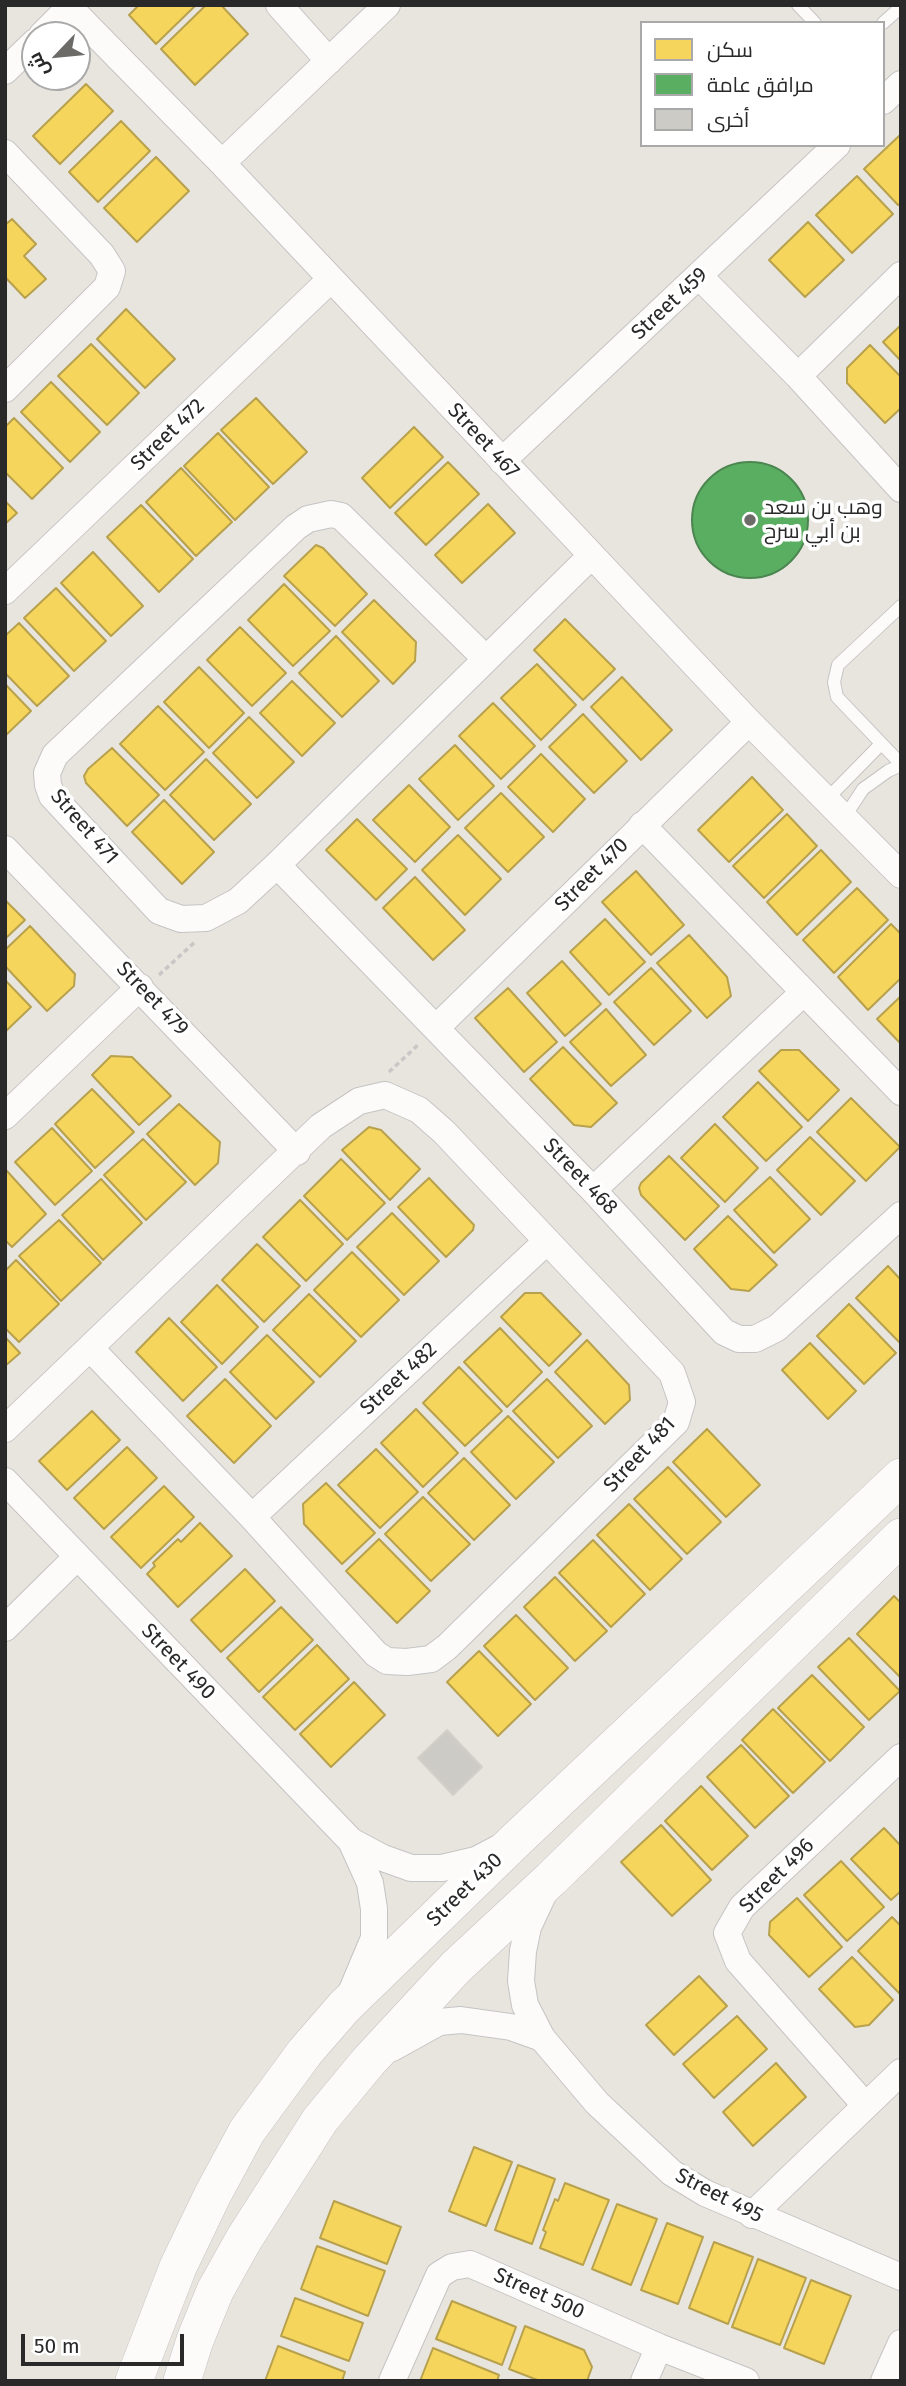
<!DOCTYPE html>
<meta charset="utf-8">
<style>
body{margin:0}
#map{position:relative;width:906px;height:2386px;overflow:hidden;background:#e8e5de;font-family:"Fira Sans",Cairo,sans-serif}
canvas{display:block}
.frame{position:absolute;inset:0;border:7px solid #292929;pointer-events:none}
.legend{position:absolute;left:640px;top:21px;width:245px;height:126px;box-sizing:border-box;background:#fff;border:2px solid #a9a9a9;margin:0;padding:9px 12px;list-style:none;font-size:21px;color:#292929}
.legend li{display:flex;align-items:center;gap:14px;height:35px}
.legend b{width:35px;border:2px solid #a9a9a9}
.north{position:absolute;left:21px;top:21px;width:70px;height:70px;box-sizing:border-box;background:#fff;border:2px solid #a9a9a9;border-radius:50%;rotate:244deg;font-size:19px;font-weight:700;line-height:28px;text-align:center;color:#292929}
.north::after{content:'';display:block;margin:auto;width:24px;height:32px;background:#6c6b68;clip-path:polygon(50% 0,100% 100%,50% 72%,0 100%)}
.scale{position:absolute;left:21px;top:2334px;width:163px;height:32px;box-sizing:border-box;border:4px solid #292929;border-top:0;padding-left:9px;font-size:21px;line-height:24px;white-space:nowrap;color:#292929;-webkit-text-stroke:5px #fff;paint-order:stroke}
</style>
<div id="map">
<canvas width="906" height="2386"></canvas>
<div class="frame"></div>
<ul class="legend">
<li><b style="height:19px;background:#f6d55c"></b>سكن</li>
<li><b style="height:19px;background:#5aae61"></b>مرافق عامة</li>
<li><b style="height:19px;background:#cdcbc5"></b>أخرى</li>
</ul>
<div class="north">ش</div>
<div class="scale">50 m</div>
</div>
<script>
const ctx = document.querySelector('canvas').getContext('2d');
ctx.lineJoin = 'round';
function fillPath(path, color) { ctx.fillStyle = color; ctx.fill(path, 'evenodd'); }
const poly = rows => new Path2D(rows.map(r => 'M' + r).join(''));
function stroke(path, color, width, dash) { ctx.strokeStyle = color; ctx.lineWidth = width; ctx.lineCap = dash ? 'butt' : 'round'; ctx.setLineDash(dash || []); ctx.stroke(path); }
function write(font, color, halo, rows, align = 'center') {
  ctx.font = font + ' "Fira Sans",Cairo,sans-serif'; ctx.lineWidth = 7; ctx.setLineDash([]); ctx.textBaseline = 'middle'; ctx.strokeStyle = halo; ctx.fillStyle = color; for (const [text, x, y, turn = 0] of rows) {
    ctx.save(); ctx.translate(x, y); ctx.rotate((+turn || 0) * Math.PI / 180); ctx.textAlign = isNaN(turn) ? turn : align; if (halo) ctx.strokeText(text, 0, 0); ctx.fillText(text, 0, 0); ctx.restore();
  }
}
const homes = poly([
 [139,5,196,5,156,44,129,15,139,5],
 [206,5,221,5,248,34,195,85,161,49,206,5],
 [86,84,113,111,60,164,33,136,86,84],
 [121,121,150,151,98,202,69,172,121,121],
 [899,136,901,138,901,203,898,205,864,169,899,136],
 [156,157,189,191,137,242,104,208,156,157],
 [857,176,893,214,852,253,816,215,857,176],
 [12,219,36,244,24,256,46,279,25,298,5,277,5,225,12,219],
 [808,222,844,260,805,297,769,260,808,222],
 [126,309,175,359,145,388,97,339,126,309],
 [901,325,901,361,883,342,901,325],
 [91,344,139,393,107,425,58,376,91,344],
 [870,345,901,377,901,408,885,423,847,383,847,368,870,345],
 [51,382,100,432,70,462,21,412,51,382],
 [256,398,307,452,273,484,221,430,256,398],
 [14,418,63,468,32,499,5,472,5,427,14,418],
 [414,427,443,457,390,508,362,478,414,427],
 [218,433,269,487,235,520,184,466,218,433],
 [448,462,479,494,426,545,395,513,448,462],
 [181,468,232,522,196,556,146,502,181,468],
 [5,501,17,513,5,524,5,501],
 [488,504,515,533,462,583,435,555,488,504],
 [141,505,193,559,159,592,107,537,141,505],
 [316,545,323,548,367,594,335,626,284,576,316,545],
 [93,552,143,606,111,636,61,583,93,552],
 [284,584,330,631,293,666,248,620,284,584],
 [56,588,106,641,74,671,24,618,56,588],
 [374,600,416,642,415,661,393,684,342,632,374,600],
 [565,619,615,669,583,700,534,650,565,619],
 [19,623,69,676,37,706,5,673,5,636,19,623],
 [240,627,286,673,252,706,207,660,240,627],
 [336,636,379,681,342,717,299,673,336,636],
 [537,664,576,705,541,740,501,698,537,664],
 [199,667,244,713,209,748,164,702,199,667],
 [622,677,672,730,641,760,591,707,622,677],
 [292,681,335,723,302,756,260,713,292,681],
 [5,684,31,711,5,736,5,684],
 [493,703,535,746,501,779,459,736,493,703],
 [158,706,204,752,165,790,120,744,158,706],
 [583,714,627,761,594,793,549,747,583,714],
 [249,717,294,762,257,798,213,753,249,717],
 [455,745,494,786,458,820,419,779,455,745],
 [112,748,159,795,127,826,86,783,84,776,88,769,112,748],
 [541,754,585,799,553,832,508,787,541,754],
 [206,759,251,804,214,840,170,795,206,759],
 [752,777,783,810,729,862,698,830,752,777],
 [409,785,450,827,415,862,373,820,409,785],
 [501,793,544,837,508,872,465,828,501,793],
 [164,800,214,852,182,884,132,832,164,800],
 [787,814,817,846,764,898,733,866,787,814],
 [357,819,407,869,376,900,326,850,357,819],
 [458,835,501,879,465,915,422,870,458,835],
 [821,850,851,882,797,935,767,902,821,850],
 [636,871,684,925,651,955,602,902,636,871],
 [415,877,465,930,433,960,383,908,415,877],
 [857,888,888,920,834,973,803,940,857,888],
 [5,900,25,920,5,939,5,900],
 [605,919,645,962,609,995,570,952,605,919],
 [891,924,901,934,901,978,868,1010,838,977,891,924],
 [30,926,75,974,74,986,47,1011,5,966,5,950,30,926],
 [689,935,727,977,731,996,707,1018,657,963,689,935],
 [562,961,601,1004,565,1036,527,993,562,961],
 [651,968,691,1011,654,1045,614,1002,651,968],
 [5,980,31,1007,5,1032,5,980],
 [508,988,557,1042,524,1072,475,1018,508,988],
 [901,996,901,1044,877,1019,901,996],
 [606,1009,646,1055,611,1086,570,1042,606,1009],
 [563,1047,617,1103,591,1127,574,1125,530,1079,563,1047],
 [781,1050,799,1050,839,1090,808,1121,759,1071,781,1050],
 [111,1056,132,1057,171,1096,139,1125,92,1075,111,1056],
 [758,1082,802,1127,766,1161,723,1117,758,1082],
 [92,1089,134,1132,95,1168,55,1124,92,1089],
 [851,1098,900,1147,866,1181,817,1132,851,1098],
 [179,1104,220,1142,218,1163,195,1185,147,1134,179,1104],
 [715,1124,758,1168,725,1202,681,1158,715,1124],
 [369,1127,381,1130,420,1169,390,1200,342,1150,369,1127],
 [52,1128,92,1171,55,1205,15,1162,52,1128],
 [810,1137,855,1181,821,1215,777,1170,810,1137],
 [143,1139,186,1182,146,1220,104,1175,143,1139],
 [669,1156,719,1206,685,1240,641,1195,639,1188,641,1183,669,1156],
 [341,1159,385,1203,347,1240,304,1196,341,1159],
 [6,1170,46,1214,12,1247,5,1240,6,1170],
 [770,1177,810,1219,774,1253,734,1210,770,1177],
 [429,1178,474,1225,473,1230,446,1257,398,1207,429,1178],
 [101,1179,142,1223,103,1260,62,1215,101,1179],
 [300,1200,343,1244,306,1281,263,1237,300,1200],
 [392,1213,439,1261,404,1295,357,1247,392,1213],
 [728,1216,777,1265,749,1291,731,1289,694,1249,728,1216],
 [59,1220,101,1263,61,1301,19,1256,59,1220],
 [257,1244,300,1286,264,1322,222,1280,257,1244],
 [352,1252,399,1300,361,1337,314,1290,352,1252],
 [16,1260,59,1304,19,1342,5,1328,5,1271,16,1260],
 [888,1266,901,1280,901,1344,856,1298,888,1266],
 [217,1285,258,1327,222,1364,181,1322,217,1285],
 [525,1293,541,1293,581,1334,549,1366,501,1317,525,1293],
 [309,1294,356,1341,320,1377,273,1330,309,1294],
 [849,1304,896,1353,864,1384,817,1336,849,1304],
 [169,1318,217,1367,183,1401,136,1352,169,1318],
 [500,1328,542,1372,507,1407,464,1362,500,1328],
 [267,1335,314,1382,276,1419,230,1372,267,1335],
 [5,1337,20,1353,5,1366,5,1337],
 [587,1340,629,1385,630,1400,605,1424,555,1372,587,1340],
 [810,1343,856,1391,828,1419,782,1370,810,1343],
 [459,1367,502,1411,465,1446,423,1403,459,1367],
 [225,1379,271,1426,234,1463,187,1416,225,1379],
 [547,1379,592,1426,558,1458,513,1411,547,1379],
 [416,1409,458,1453,423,1487,381,1443,416,1409],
 [92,1411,120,1440,67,1490,39,1461,92,1411],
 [508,1416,554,1462,516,1499,471,1452,508,1416],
 [707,1429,760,1485,726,1517,673,1462,707,1429],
 [127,1447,157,1478,104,1529,74,1498,127,1447],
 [376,1449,418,1492,380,1528,338,1485,376,1449],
 [464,1458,510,1505,474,1540,428,1493,464,1458],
 [668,1467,721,1522,687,1554,634,1499,668,1467],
 [326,1483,375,1533,342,1564,304,1524,303,1504,326,1483],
 [164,1486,194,1517,141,1568,111,1537,164,1486],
 [423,1497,470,1544,431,1581,385,1534,423,1497],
 [629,1504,682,1559,650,1590,597,1535,629,1504],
 [200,1523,232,1556,178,1607,147,1574,155,1566,153,1563,178,1539,181,1542,200,1523],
 [379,1539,430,1591,397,1623,346,1571,379,1539],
 [593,1540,645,1594,611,1627,559,1573,593,1540],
 [245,1569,275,1601,221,1652,191,1620,245,1569],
 [555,1577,607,1631,575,1661,524,1607,555,1577],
 [894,1596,901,1603,901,1678,857,1634,894,1596],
 [281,1607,313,1640,259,1692,227,1658,281,1607],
 [516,1615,568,1668,535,1700,484,1646,516,1615],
 [849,1638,900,1691,869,1720,818,1667,849,1638],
 [317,1645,349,1679,295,1730,263,1697,317,1645],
 [479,1651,531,1704,498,1736,447,1682,479,1651],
 [812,1675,864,1727,830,1761,778,1708,812,1675],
 [354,1682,385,1715,331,1767,300,1734,354,1682],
 [773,1709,825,1762,793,1793,742,1740,773,1709],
 [741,1745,789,1796,755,1828,707,1777,741,1745],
 [701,1786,748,1836,712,1870,665,1821,701,1786],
 [661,1825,711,1880,672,1916,621,1862,661,1825],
 [884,1828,901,1846,901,1891,891,1900,851,1859,884,1828],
 [841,1861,884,1907,847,1941,804,1895,841,1861],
 [797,1898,842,1947,809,1977,769,1935,770,1922,797,1898],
 [892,1917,901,1926,900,1994,858,1951,892,1917],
 [852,1957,893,2000,869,2025,855,2027,819,1989,852,1957],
 [699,1976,727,2006,674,2055,646,2025,699,1976],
 [737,2016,767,2049,714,2098,683,2064,737,2016],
 [776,2063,806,2097,753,2146,723,2112,776,2063],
 [474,2147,512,2162,486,2226,449,2211,474,2147],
 [518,2165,555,2179,532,2244,495,2230,518,2165],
 [565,2183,609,2200,583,2265,540,2248,546,2232,543,2230,555,2199,558,2201,565,2183],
 [334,2201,401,2227,387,2264,320,2238,334,2201],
 [617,2204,657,2219,631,2285,592,2269,617,2204],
 [667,2223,703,2237,678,2304,641,2290,667,2223],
 [714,2242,753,2257,728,2324,689,2308,714,2242],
 [317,2246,385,2271,368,2316,301,2289,317,2246],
 [758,2259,806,2278,780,2345,732,2327,758,2259],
 [811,2280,851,2296,824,2364,784,2348,811,2280],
 [295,2298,363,2323,349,2361,281,2336,295,2298],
 [452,2301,516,2327,502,2365,436,2339,452,2301],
 [525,2326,584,2350,592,2367,587,2381,540,2381,509,2369,525,2326],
 [278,2346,345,2372,342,2381,265,2381,278,2346],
 [433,2348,499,2375,497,2381,420,2381,433,2348]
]);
fillPath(homes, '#f6d55c');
stroke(homes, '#b8a14d', 2);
const public = poly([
 '692 520a58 58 0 1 1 116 0a58 58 0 1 1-116 0Z'
]);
fillPath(public, '#5aae61');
stroke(public, '#4b8650', 2);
const building = poly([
 [447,1730,482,1767,453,1795,418,1758,447,1730]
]);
fillPath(building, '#cdcbc5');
stroke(building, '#d3d0cb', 2);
const lane = poly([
 [798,5,815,23],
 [883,23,901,7],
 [901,606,838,665,834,682,837,697,901,764],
 [826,800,881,744],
 [844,818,863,789,888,771,901,765]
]);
const street = poly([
 [67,5,222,163,749,722,901,875],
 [279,5,329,61],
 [42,35,69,8],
 [5,71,35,42],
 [883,101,901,84],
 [5,153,102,255,112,271,107,287,5,389],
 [222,163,387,5],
 [699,276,798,376,901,489],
 [798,376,901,275],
 [502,461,837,145],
 [5,591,331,279],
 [485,658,341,516,331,514,308,519,296,527,55,755,47,773,48,785,52,796,159,911,181,919,206,918,238,901,277,865,591,556],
 [642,825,901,1092],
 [5,849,297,1152],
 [277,865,593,1190,724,1332,739,1339,755,1339,777,1328,901,1215],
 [436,1028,749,722],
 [5,1116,140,987],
 [593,1190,804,992],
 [5,1429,321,1126,359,1101,385,1095,419,1110,444,1132,672,1373,682,1402,676,1422,447,1647,431,1659,407,1662,387,1661,376,1654,252,1517,90,1348],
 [5,1481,351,1841,383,1858,411,1868,442,1868,476,1860,499,1848],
 [252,1517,547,1241],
 [5,1628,77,1557],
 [544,1893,528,1927,523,1951,521,1981,525,2005,542,2038,597,2103,672,2173,705,2193,901,2277],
 [350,1995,374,1938,374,1909,370,1883,351,1841],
 [392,2048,439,2022,461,2020,511,2027,542,2038],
 [865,2105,738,1961,727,1933,742,1907,901,1757],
 [752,2215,901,2072],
 [392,2381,439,2275,452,2267,470,2264,659,2347,746,2381],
 [644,2381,659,2347],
 [884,2381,901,2343]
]);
const secondary = poly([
 [134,2381,178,2267,212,2196,247,2131,305,2052,344,2007,517,1839,901,1477],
 [182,2381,195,2340,215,2291,244,2239,320,2120,368,2062,456,1967,551,1879,901,1537]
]);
stroke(lane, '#c5c4c4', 14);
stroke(street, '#c5c4c4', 28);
stroke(secondary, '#c5c4c4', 38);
stroke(poly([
 [159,975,195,942],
 [389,1072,419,1044]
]), '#c8c7c6', 3.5, [5, 3.5]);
stroke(lane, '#fcfbfa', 12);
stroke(street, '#fcfbfa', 26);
stroke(secondary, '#fcfbfa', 37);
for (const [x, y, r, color] of [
 [750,520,7,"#6c6b68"]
]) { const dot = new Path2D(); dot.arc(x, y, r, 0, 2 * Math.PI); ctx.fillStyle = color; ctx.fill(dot); stroke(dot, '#fff', 2.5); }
write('21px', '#292929', '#fff', [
 ["Street 459",670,304,-43],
 ["Street 472",168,435,-44],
 ["Street 467",483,441,47],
 ["Street 471",84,827,49],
 ["Street 470",592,875,-45],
 ["Street 479",152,999,46],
 ["Street 468",580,1177,46],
 ["Street 482",399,1379,-43],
 ["Street 481",640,1455,-47],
 ["Street 490",178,1662,46],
 ["Street 496",777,1876,-45],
 ["Street 430",465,1890,-44],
 ["Street 495",719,2196,27],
 ["Street 500",539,2294,24]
]);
write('21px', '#292929', '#fff', [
 ["وهب بن سعد",764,508],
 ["بن أبي سرح",764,532]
], 'left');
</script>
